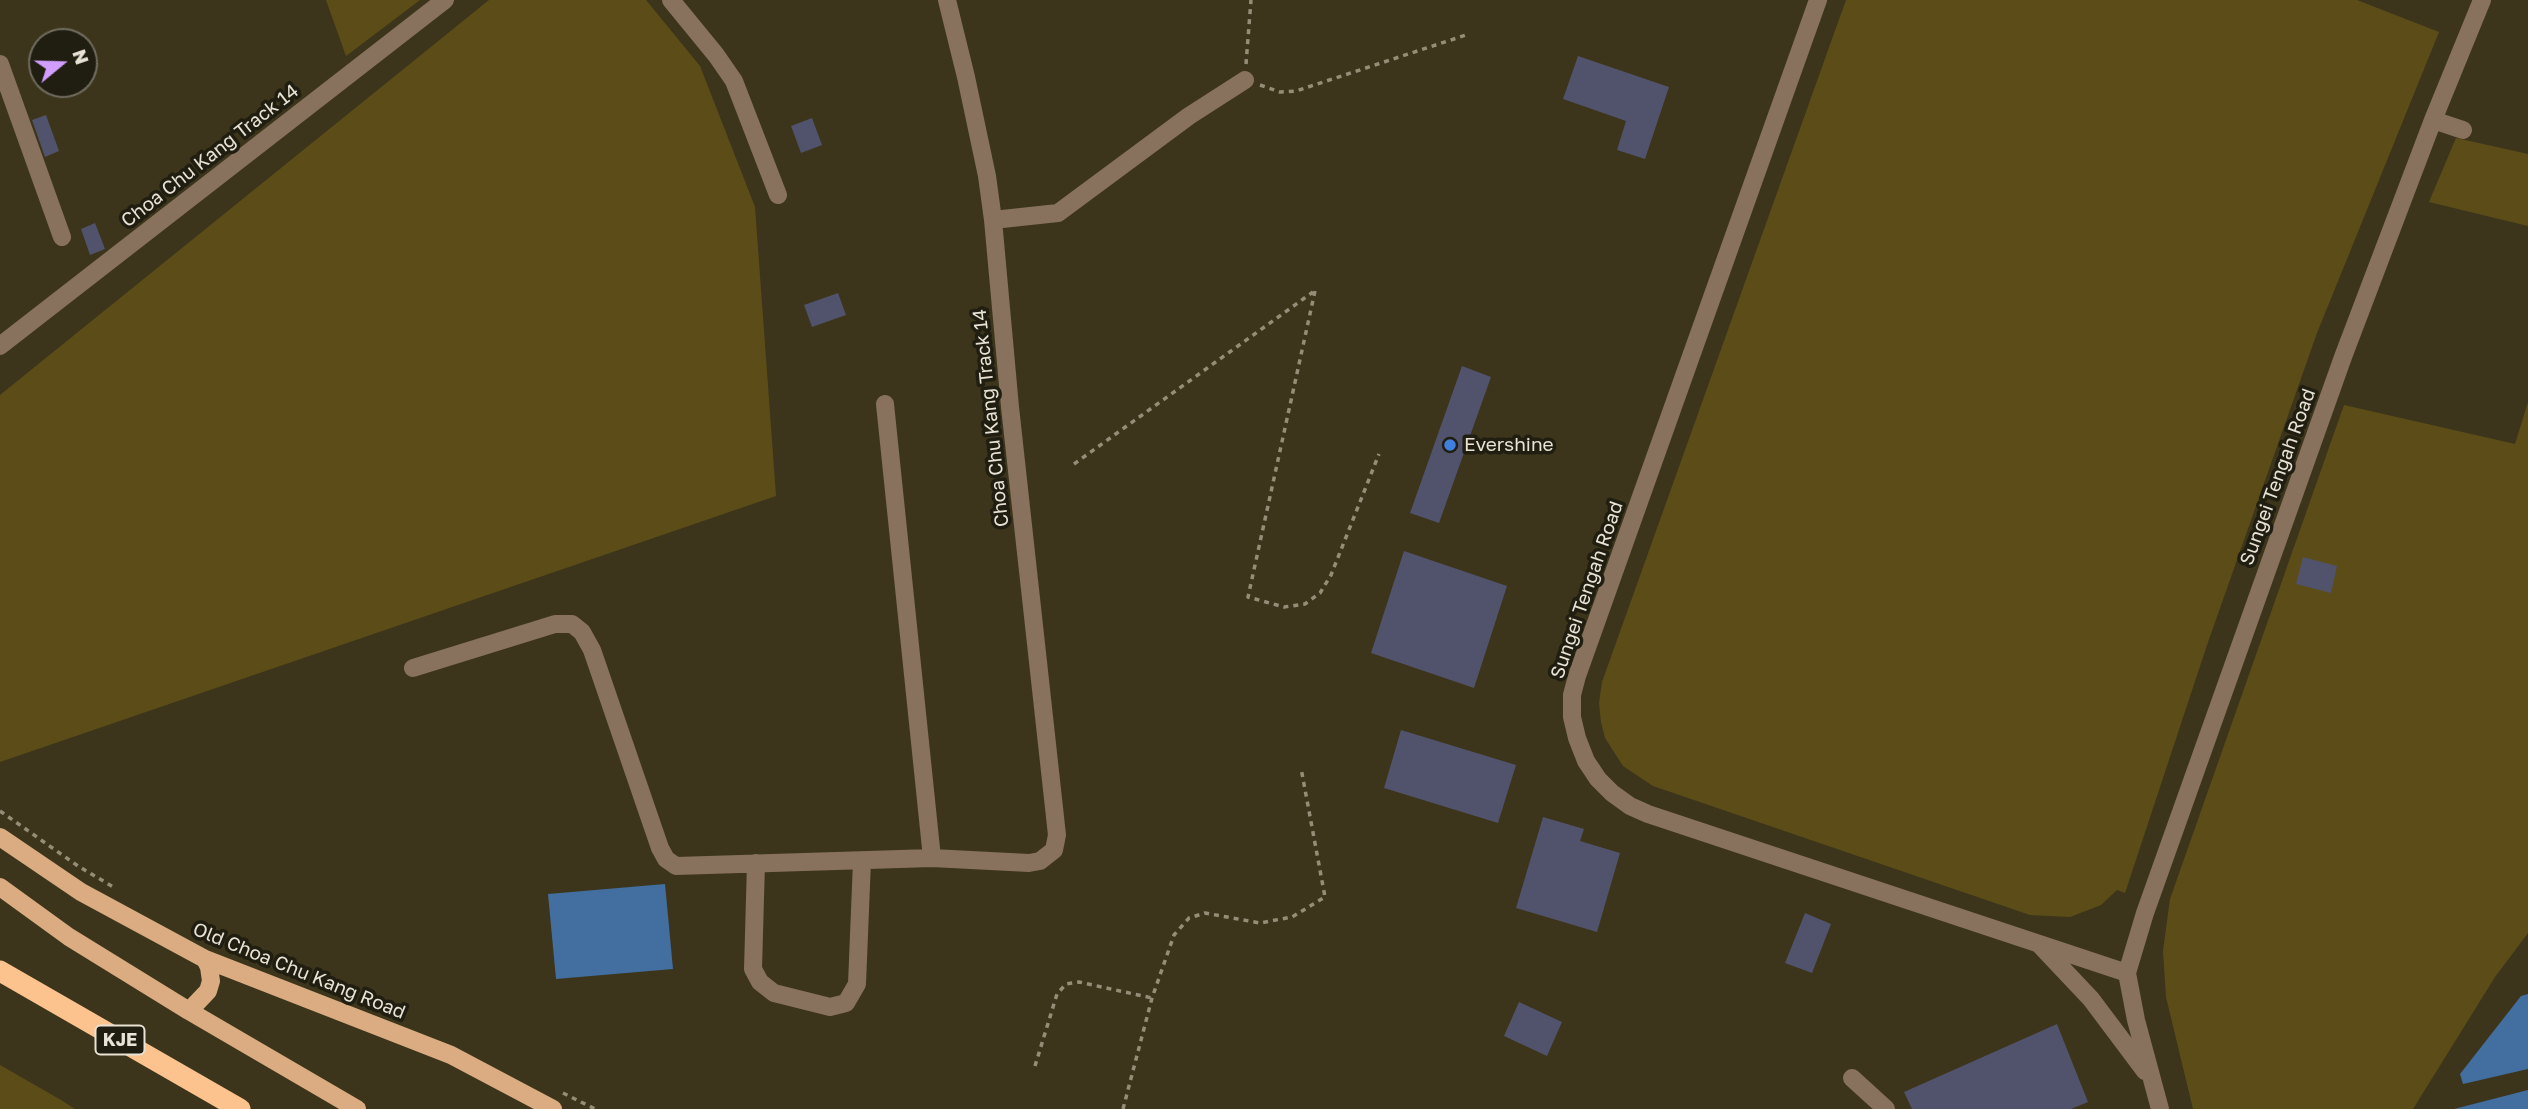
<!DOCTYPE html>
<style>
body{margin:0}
#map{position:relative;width:2528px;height:1109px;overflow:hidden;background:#3c351b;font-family:"Golos Text",sans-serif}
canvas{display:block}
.north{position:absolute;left:28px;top:28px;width:70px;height:70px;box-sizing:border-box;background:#201d11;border:2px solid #706c5f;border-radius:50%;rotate:71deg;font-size:19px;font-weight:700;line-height:28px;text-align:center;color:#e8e3d4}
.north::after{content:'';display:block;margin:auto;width:24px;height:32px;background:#d19dfe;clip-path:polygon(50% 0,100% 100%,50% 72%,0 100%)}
</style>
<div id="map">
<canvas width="2528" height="1109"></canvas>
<div class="north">N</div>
</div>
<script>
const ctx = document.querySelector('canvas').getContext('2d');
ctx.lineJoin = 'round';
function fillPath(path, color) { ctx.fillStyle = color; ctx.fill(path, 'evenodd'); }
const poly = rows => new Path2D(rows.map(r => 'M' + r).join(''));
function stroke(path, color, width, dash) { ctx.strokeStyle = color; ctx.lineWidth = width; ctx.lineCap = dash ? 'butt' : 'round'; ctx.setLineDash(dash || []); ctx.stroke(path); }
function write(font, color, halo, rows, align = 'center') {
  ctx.font = font + ' "Golos Text",sans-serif'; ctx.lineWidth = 7; ctx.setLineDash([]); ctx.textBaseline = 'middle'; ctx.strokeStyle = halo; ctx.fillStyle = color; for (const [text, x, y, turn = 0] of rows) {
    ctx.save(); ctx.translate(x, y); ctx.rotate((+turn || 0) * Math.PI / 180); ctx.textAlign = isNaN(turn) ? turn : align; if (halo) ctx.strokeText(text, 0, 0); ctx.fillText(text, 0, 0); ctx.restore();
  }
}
fillPath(poly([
 [326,0,420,0,346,56],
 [489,0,646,0,700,66,755,207,776,496,0,762,0,395],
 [1846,0,2357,0,2439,32,2317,333,2207,645,2125,893,2117,890,2101,905,2070,917,2030,915,1653,786,1623,766,1605,738,1601,722,1599,703,1602,682],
 [2456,138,2528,154,2528,226,2429,202],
 [2528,402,2528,933,2495,977,2413,1109,2193,1109,2166,997,2163,951,2170,899,2344,405,2515,444],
 [0,1065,61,1100,75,1109,0,1109]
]), '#5c4d18');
fillPath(poly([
 [665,884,673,969,556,979,548,894],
 [2528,994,2528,1069,2463,1084,2460,1074,2521,996],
 [2528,1090,2528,1109,2454,1109]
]), '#426ea0');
fillPath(poly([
 [1578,56,1669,87,1645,159,1617,150,1626,121,1563,99],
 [46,115,59,151,45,157,32,120],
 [812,118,822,145,801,153,791,126],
 [95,223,105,249,90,255,81,229],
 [838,293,846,315,812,327,804,305],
 [1462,366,1491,377,1439,523,1410,513],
 [1404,551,1507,586,1474,688,1371,653],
 [2303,557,2337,566,2331,593,2296,584],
 [1401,730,1516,765,1498,823,1384,788],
 [1543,817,1584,829,1580,841,1620,853,1597,932,1516,908],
 [1805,913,1831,924,1812,973,1785,963],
 [1519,1002,1562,1022,1547,1056,1504,1036],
 [2057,1024,2088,1102,2071,1109,1912,1109,1904,1092]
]), '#51526b');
stroke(poly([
 [1246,64,1251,0],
 [1260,85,1280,92,1296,91,1469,34],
 [1315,291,1248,597,1284,607,1305,604,1320,593,1331,575,1379,454],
 [1074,464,1313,292],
 [0,811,78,866,115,888],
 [1035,1066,1057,994,1066,984,1079,982,1152,998],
 [563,1093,595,1109],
 [1123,1109,1152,998,1174,935,1189,918,1205,913,1260,923,1292,917,1325,897,1301,768]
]), '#948e79', 3.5, [5, 5]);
stroke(poly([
 [671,0,716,55,734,81,778,195],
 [1818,0,1577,676,1572,695,1572,717,1577,738,1586,761,1598,779,1612,793,1630,806,1648,814,2127,973],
 [0,64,62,237],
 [2433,120,2463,130],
 [993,220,1058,213,1189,116,1245,80],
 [0,346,445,0],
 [885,404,932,858],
 [413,668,555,624,572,624,582,632,592,650,660,848,666,859,676,866,932,858,1029,863,1040,861,1054,850,1057,835,1010,407,993,220,987,176,966,77,947,0],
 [756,863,753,969,760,982,774,993,830,1007,846,1003,857,984,862,861],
 [2040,945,2091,999,2145,1071],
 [1852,1078,1886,1109],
 [2160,1109,2136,1020,2127,973,2145,913,2343,357,2433,120,2482,0]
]), '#88715d', 18);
stroke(poly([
 [0,837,81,892,205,959,451,1055,553,1109],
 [0,887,69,937,189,1011,357,1109],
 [189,1011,208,991,211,981,209,967,205,959]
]), '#dbac81', 18);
stroke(poly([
 [0,971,240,1109]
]), '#fcc38f', 21);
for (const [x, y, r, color] of [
 [1450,445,7,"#3f7fe0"]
]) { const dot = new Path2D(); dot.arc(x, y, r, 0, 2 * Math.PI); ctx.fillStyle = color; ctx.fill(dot); stroke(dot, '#201d11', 2.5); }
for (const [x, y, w] of [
 [120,1040,49]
]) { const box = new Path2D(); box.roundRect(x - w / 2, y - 14.5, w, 29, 5); ctx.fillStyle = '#201d11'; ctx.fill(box); stroke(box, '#e8e3d4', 2); }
write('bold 18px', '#e8e3d4', null, [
 ["KJE",120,1040]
]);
write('19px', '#e8e3d4', '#201d11', [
 ["Choa Chu Kang Track 14",210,156,-38],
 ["Choa Chu Kang Track 14",991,418,-96],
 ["Sungei Tengah Road",2278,477,-70],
 ["Sungei Tengah Road",1587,590,-71],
 ["Old Choa Chu Kang Road",299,971,22]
]);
write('19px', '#e8e3d4', '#201d11', [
 ["Evershine",1464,445]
], 'left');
</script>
